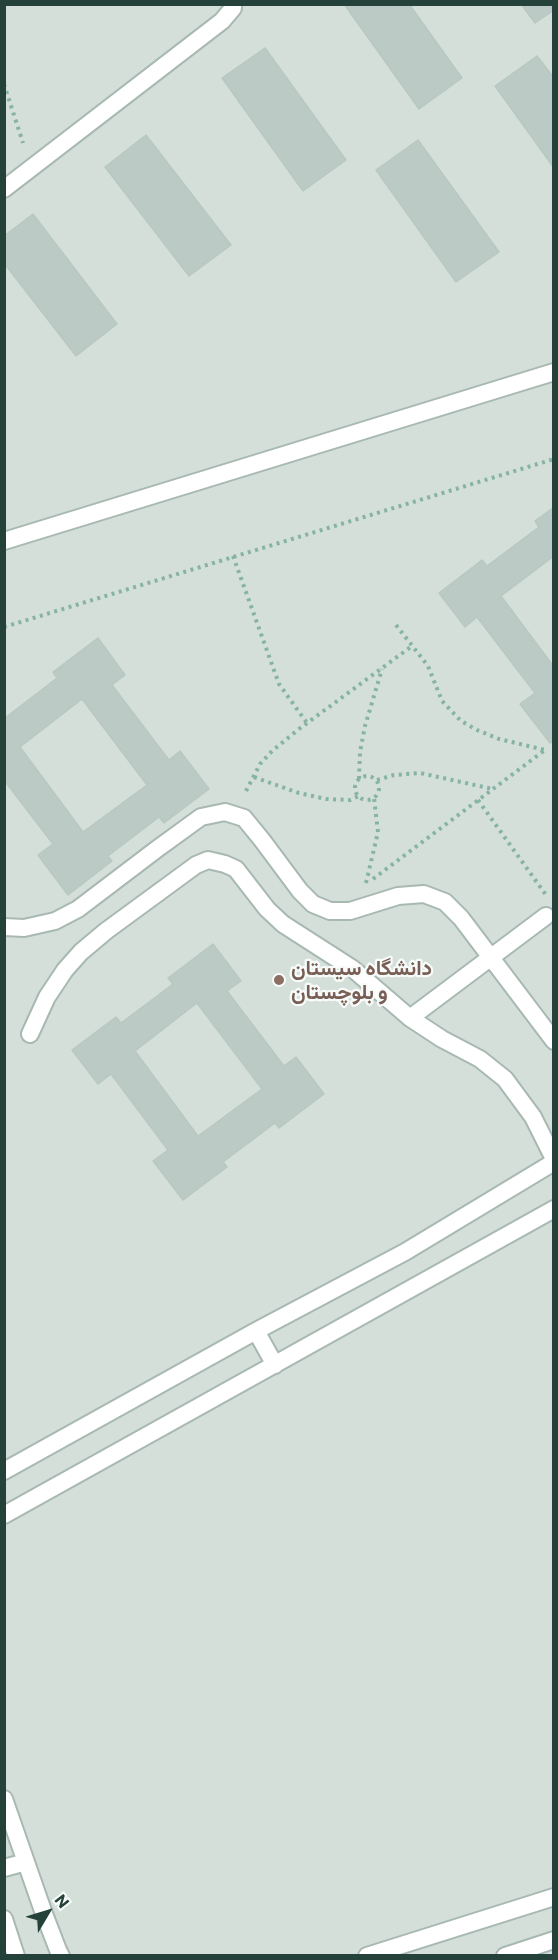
<!DOCTYPE html>
<meta charset="utf-8">
<style>
body{margin:0}
#map{position:relative;width:558px;height:1960px;overflow:hidden;background:#e6efeb;font-family:Commissioner,sans-serif}
canvas{display:block}
.frame{position:absolute;inset:0;border:6px solid #24423a;pointer-events:none}
.north{position:absolute;left:18px;top:1882px;width:60px;height:60px;-webkit-text-stroke:4px #f7fbf9;paint-order:stroke;rotate:52deg;font-size:16px;font-weight:700;line-height:24px;text-align:center;color:#24423a}
.north::after{content:'';display:block;margin:auto;width:21px;height:27px;background:#24423a;clip-path:polygon(50% 0,100% 100%,50% 72%,0 100%)}
</style>
<div id="map">
<canvas width="558" height="1960"></canvas>
<div class="frame"></div>
<div class="north">N</div>
</div>
<script>
const ctx = document.querySelector('canvas').getContext('2d');
ctx.lineJoin = 'round';
function fillPath(path, color) { ctx.fillStyle = color; ctx.fill(path, 'evenodd'); }
const poly = rows => new Path2D(rows.map(r => 'M' + r).join(''));
function stroke(path, color, width, dash) { ctx.strokeStyle = color; ctx.lineWidth = width; ctx.lineCap = dash ? 'butt' : 'round'; ctx.setLineDash(dash || []); ctx.stroke(path); }
function write(font, color, halo, rows, align = 'center') {
  ctx.font = font + ' Commissioner,Vazirmatn,sans-serif'; ctx.lineWidth = 4.5; ctx.setLineDash([]); ctx.textBaseline = 'middle'; ctx.strokeStyle = halo; ctx.fillStyle = color; for (const [text, x, y, turn = 0] of rows) {
    ctx.save(); ctx.translate(x, y); ctx.rotate((+turn || 0) * Math.PI / 180); ctx.textAlign = isNaN(turn) ? turn : align; if (halo) ctx.strokeText(text, 0, 0); ctx.fillText(text, 0, 0); ctx.restore();
  }
}
fillPath(poly([
 [5,5,553,5,553,1955,5,1956]
]), '#d4dfda');
const building = poly([
 [344,4,409,4,462,78,419,109,344,4],
 [521,4,554,4,554,10,535,23,521,4],
 [265,48,346,160,303,191,222,78,265,48],
 [537,56,554,78,554,168,495,86,537,56],
 [146,135,231,245,189,276,105,167,146,135],
 [418,140,499,252,456,282,376,170,418,140],
 [33,214,117,324,76,356,4,263,4,236,33,214],
 [554,507,554,556,501,596,554,667,554,741,550,743,520,704,535,693,477,617,465,627,439,593,482,560,487,566,539,527,535,521,554,507],
 [98,638,125,675,112,685,169,760,180,751,209,789,164,823,159,817,108,856,112,861,68,895,38,855,53,844,4,780,4,716,5,718,57,678,53,672,98,638],
 [82,699,147,785,83,832,20,747,82,699],
 [213,944,241,981,227,991,284,1066,296,1057,324,1094,279,1128,275,1123,223,1162,227,1167,183,1200,153,1161,168,1150,111,1074,98,1084,72,1050,116,1017,121,1023,173,984,168,978,213,944],
 [197,1003,262,1089,198,1136,135,1051,197,1003]
]);
fillPath(building, '#bbcac4');
stroke(building, '#b8c9c2', 1.5);
const service = poly([
 [4,189,222,21,233,8,233,4],
 [4,541,554,372],
 [4,927,24,928,55,921,78,909,157,849,201,817,225,812,244,818,262,840,300,891,313,904,330,911,350,911,398,896,424,894,445,902,461,918,554,1041],
 [410,1018,546,916],
 [30,1034,47,997,65,970,81,952,106,931,196,865,208,860,225,864,236,869,267,909,283,924,353,969,410,1018,442,1039,480,1059,505,1079,533,1117,554,1159],
 [256,1331,275,1365],
 [4,1471,256,1331,405,1252,554,1162],
 [4,1515,554,1209],
 [4,1799,43,1911,58,1950,61,1956],
 [4,1868,26,1862],
 [4,1919,16,1956],
 [367,1956,554,1897],
 [505,1956,554,1940]
]);
stroke(service, '#a8b8b2', 20);
stroke(poly([
 [4,84,23,143],
 [233,556,279,684,307,723],
 [396,625,428,666,442,701,461,721,477,730,499,739,545,750],
 [4,627,554,459],
 '355 788a12 12 0 1 1 24 0a12 12 0 1 1-24 0Z',
 [254,777,299,793,326,799,350,800,359,796],
 [359,779,360,752,365,726,382,669],
 [377,780,394,775,420,773,493,789],
 [246,791,260,764,272,751,299,729,412,646],
 [478,800,546,895],
 [373,879,545,750],
 [366,883,378,832,374,798]
]), '#86b3a5', 4, [3, 4.5]);
stroke(service, '#fff', 16);
for (const [x, y, r, color] of [
 [279,980,6,"#8d6e63"]
]) { const dot = new Path2D(); dot.arc(x, y, r, 0, 2 * Math.PI); ctx.fillStyle = color; ctx.fill(dot); stroke(dot, '#f7fbf9', 2); }
write('bold 21px', '#785e54', '#f7fbf9', [
 ["دانشگاه سیستان",291,968],
 ["و بلوچستان",291,992]
], 'left');
</script>
